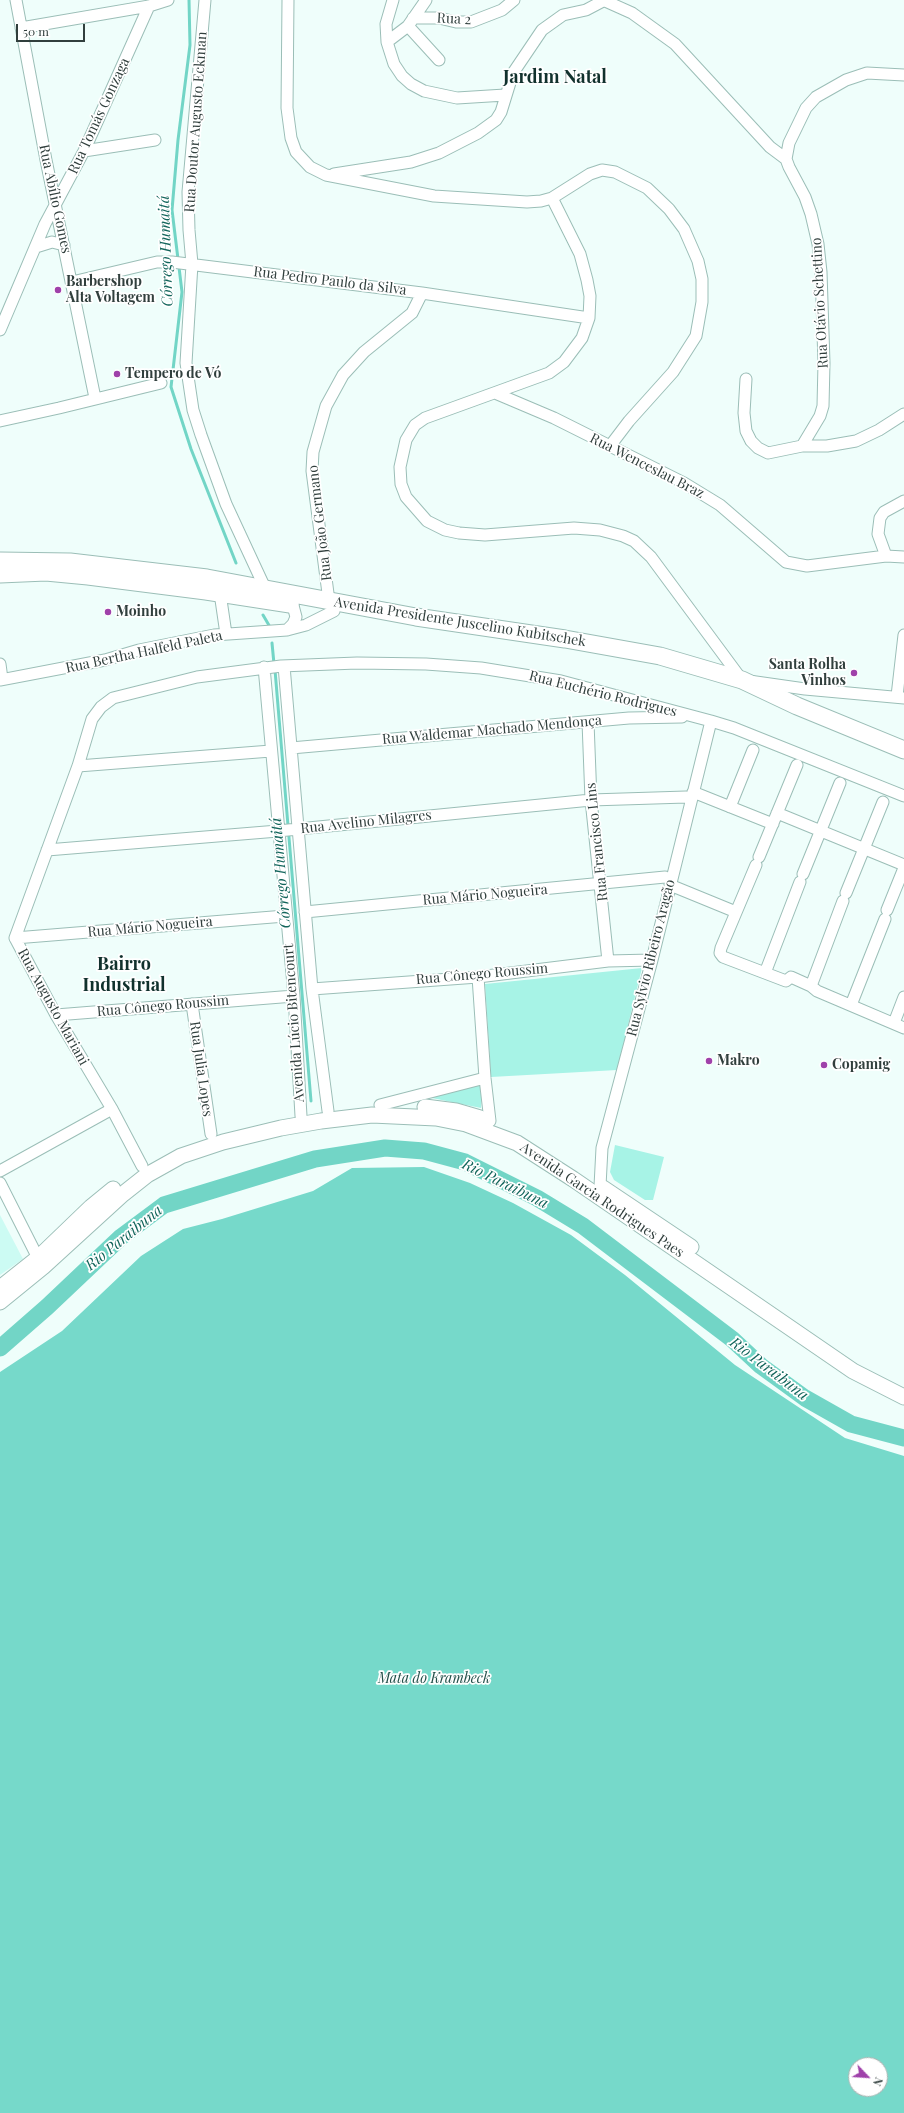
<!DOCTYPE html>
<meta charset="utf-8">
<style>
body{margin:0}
#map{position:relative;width:904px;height:2113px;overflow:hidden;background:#effefb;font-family:"Playfair Display",serif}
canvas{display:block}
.north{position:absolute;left:848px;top:2057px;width:40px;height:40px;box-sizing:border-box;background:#fff;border:1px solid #adb2b1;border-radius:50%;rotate:115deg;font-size:11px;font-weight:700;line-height:16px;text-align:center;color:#313f3d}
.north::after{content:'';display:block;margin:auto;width:14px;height:18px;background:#9f41aa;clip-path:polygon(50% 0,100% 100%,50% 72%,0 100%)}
.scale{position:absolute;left:16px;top:24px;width:69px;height:18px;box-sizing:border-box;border:2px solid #313f3d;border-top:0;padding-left:5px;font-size:12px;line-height:14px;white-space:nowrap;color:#313f3d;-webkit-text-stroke:3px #fff;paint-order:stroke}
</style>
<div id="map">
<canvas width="904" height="2113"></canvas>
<div class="north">N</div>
<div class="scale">50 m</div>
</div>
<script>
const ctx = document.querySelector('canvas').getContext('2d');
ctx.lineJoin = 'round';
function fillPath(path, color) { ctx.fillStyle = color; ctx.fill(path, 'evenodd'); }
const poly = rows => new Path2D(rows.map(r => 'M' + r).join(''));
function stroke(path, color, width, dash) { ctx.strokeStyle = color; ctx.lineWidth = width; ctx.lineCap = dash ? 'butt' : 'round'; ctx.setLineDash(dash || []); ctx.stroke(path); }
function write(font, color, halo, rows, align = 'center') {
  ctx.font = font + ' "Playfair Display",serif'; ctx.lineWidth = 3.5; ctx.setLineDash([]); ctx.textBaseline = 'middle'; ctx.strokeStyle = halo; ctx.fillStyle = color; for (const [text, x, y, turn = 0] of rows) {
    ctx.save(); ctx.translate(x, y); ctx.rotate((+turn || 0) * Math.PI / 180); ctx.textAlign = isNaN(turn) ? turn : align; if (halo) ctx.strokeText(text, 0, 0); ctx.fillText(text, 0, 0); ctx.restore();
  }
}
fillPath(poly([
 [0,1215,23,1259,0,1275]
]), '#ccfbf3');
fillPath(poly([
 [642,968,617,1070,491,1077,485,984],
 [483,1081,481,1108,427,1097],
 [615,1145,664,1157,653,1200,645,1200,614,1180,610,1172]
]), '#a7f3e6');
fillPath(poly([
 [424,1167,470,1183,513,1203,571,1235,625,1275,735,1365,845,1438,904,1456,904,2113,0,2113,0,1372,62,1331,141,1256,183,1229,222,1219,313,1191,352,1168],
 [856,2065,880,2065,880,2089,856,2089]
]), '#76d9ca');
stroke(poly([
 [189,0,190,45,178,140,172,210,182,292,171,387,191,449,236,563],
 [263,615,270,627],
 [272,643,274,664],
 [275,670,311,1101]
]), '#72d5c6', 3);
stroke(poly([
 [0,1348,47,1307,121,1237,164,1205,315,1159,385,1148,424,1151,465,1162,537,1198,583,1226,732,1339,761,1366,805,1398,851,1424,904,1438]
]), '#72d5c6', 17);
const minor = poly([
 [16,0,46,160,95,398],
 [205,0,188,192,189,230,192,264,186,363,193,410,201,435,226,504,265,588],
 [288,0,287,108,291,138,296,152,310,167,326,175,434,196,527,202,541,201,552,198,590,174,602,170,615,172,647,188,669,209,684,229,698,261,702,279,702,302,696,336,673,372,629,421,610,446],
 [393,0,386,24,387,42,394,64,402,76,411,84,424,91,457,98,505,95],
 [603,0,632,13,675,44,770,147,786,159],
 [413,18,439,18,456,22,471,22,502,10,514,0],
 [408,26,439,60],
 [21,28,149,6,168,0],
 [387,42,408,26,426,0],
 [84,151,155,140],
 [334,174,411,162,439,153,478,133,496,120,501,112,513,73,542,30,563,15,586,10,605,0],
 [552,198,580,254,587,280,590,296,589,318,582,338,564,362,549,373,425,418,415,425,406,440,400,467,401,484,406,497,427,521,445,530,459,533,485,535,574,528,600,530,623,536,634,541,651,557,742,680,805,689,904,698],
 [36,247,52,242,64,245],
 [72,282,157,262,172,262,422,293,589,318],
 [0,330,45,224,84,151,149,6],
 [746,379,744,413,746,431,751,441,758,448,768,453,802,446,827,446,856,441,879,430,904,414],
 [495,393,554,418,684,483,720,505,786,562,807,566,886,556,904,557],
 [0,421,59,408,161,383],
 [802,446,820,416,823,406,824,363,821,272,818,244,811,214,805,197,789,167,786,159,789,143,806,108,816,97,846,80,867,73,904,75],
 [886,556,878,534,880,518,884,512,904,501],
 [220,593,226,634],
 [329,601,312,471,313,452,326,406,343,375,364,352,412,313,422,293],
 [287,630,293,624,296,617,291,598],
 [0,664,2,679],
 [284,666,312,989,328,1111],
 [264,667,294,996,301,1116],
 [0,680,105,660,139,650,214,635,287,630,306,625,334,611],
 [897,696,904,635],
 [588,722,591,800,608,961],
 [291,748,629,718,682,717],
 [78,766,271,751],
 [693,792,773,824],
 [730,807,753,750],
 [777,813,904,865],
 [47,850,278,831,591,800,686,797],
 [759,857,797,765],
 [756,865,721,948,720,953,723,957,786,981,791,977,811,986,817,991,904,1028],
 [803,874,840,783],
 [670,885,736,912],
 [846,893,883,802],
 [887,910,904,868],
 [305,912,665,877],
 [15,938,285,916],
 [765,973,800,882],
 [478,977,485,1078,490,1121],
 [811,986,843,901],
 [312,989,478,977,608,961,652,960],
 [192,1004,211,1134],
 [851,1005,885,919],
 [56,1015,294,996],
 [894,1023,904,997],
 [380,1105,485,1078],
 [142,1166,112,1109,56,1015,15,938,78,766,92,719,101,707,113,698,197,677,281,666,357,663,426,664,481,668,561,681,711,721,734,728,904,796],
 [0,1171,112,1109],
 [0,1183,38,1258],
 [597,1195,600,1186,602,1148,652,960,711,721]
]);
const major = poly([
 [425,1107,456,1111,480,1118],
 [603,1188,691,1247],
 [0,1288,38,1258,91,1207,113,1189],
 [0,1302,43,1267,123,1194,147,1175,181,1156,223,1142,281,1128,321,1121,372,1115,436,1118,466,1124,517,1143,573,1179,853,1371,904,1397]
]);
const highway = poly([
 [0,561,70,562,207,578,416,617,565,639,660,656,742,680,797,706,904,750],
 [0,574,46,572,88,576,206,591,290,604]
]);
stroke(minor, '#9bbeb7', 13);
stroke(major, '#9bbeb7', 17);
stroke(highway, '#9bbeb7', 19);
stroke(minor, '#fff', 11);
stroke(major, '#fff', 15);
stroke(highway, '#fff', 17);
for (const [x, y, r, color] of [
 [58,290,4,"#9f41aa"],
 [117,374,4,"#9f41aa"],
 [108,612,4,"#9f41aa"],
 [854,673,4,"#9f41aa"],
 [709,1061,4,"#9f41aa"],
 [824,1065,4,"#9f41aa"]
]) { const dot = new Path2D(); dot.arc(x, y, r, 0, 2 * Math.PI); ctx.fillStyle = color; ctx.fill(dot); stroke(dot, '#fff', 1.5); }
write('14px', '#313f3d', '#fff', [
 ["Rua 2",454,19,3],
 ["Rua Tomás Gonzaga",99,116,-65],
 ["Rua Doutor Augusto Eckman",196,122,-86],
 ["Rua Abílio Gomes",55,199,78],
 ["Rua Pedro Paulo da Silva",330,281,7],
 ["Rua Otávio Schettino",820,303,-93],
 ["Rua Wenceslau Braz",647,466,27],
 ["Rua João Germano",320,523,-97],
 ["Avenida Presidente Juscelino Kubitschek",460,622,9],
 ["Rua Bertha Halfeld Paleta",144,652,-12],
 ["Rua Euchério Rodrigues",603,694,14],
 ["Rua Waldemar Machado Mendonça",492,730,-5],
 ["Rua Avelino Milagres",366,822,-6],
 ["Rua Francisco Lins",597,842,-96],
 ["Rua Mário Nogueira",485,895,-5],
 ["Rua Mário Nogueira",150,927,-5],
 ["Rua Sylvio Ribeiro Aragão",651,958,-76],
 ["Rua Cônego Roussim",482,974,-5],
 ["Rua Cônego Roussim",163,1006,-5],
 ["Rua Augusto Mariani",53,1007,61],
 ["Avenida Lúcio Bitencourt",294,1023,-94],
 ["Rua Julia Lopes",201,1069,82],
 ["Avenida Garcia Rodrigues Paes",602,1200,34]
]);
write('bold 14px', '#313f3d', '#fff', [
 ["Barbershop",66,282],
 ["Alta Voltagem",66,298],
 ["Tempero de Vó",125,374],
 ["Moinho",116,612],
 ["Santa Rolha",846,665,"right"],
 ["Vinhos",846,681,"right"],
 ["Makro",717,1061],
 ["Copamig",832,1065]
], 'left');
write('italic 14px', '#224f49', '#fff', [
 ["Mata do Krambeck",434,1679]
]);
write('italic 15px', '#12655b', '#fff', [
 ["Córrego Humaitá",166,251,-92],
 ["Córrego Humaitá",281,873,-95],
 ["Rio Paraibuna",505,1184,26],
 ["Rio Paraibuna",124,1238,-39],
 ["Rio Paraibuna",769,1369,37]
]);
write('bold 18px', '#11312d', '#fff', [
 ["Jardim Natal",555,77],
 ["Bairro",124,964],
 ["Industrial",124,985]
]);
</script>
